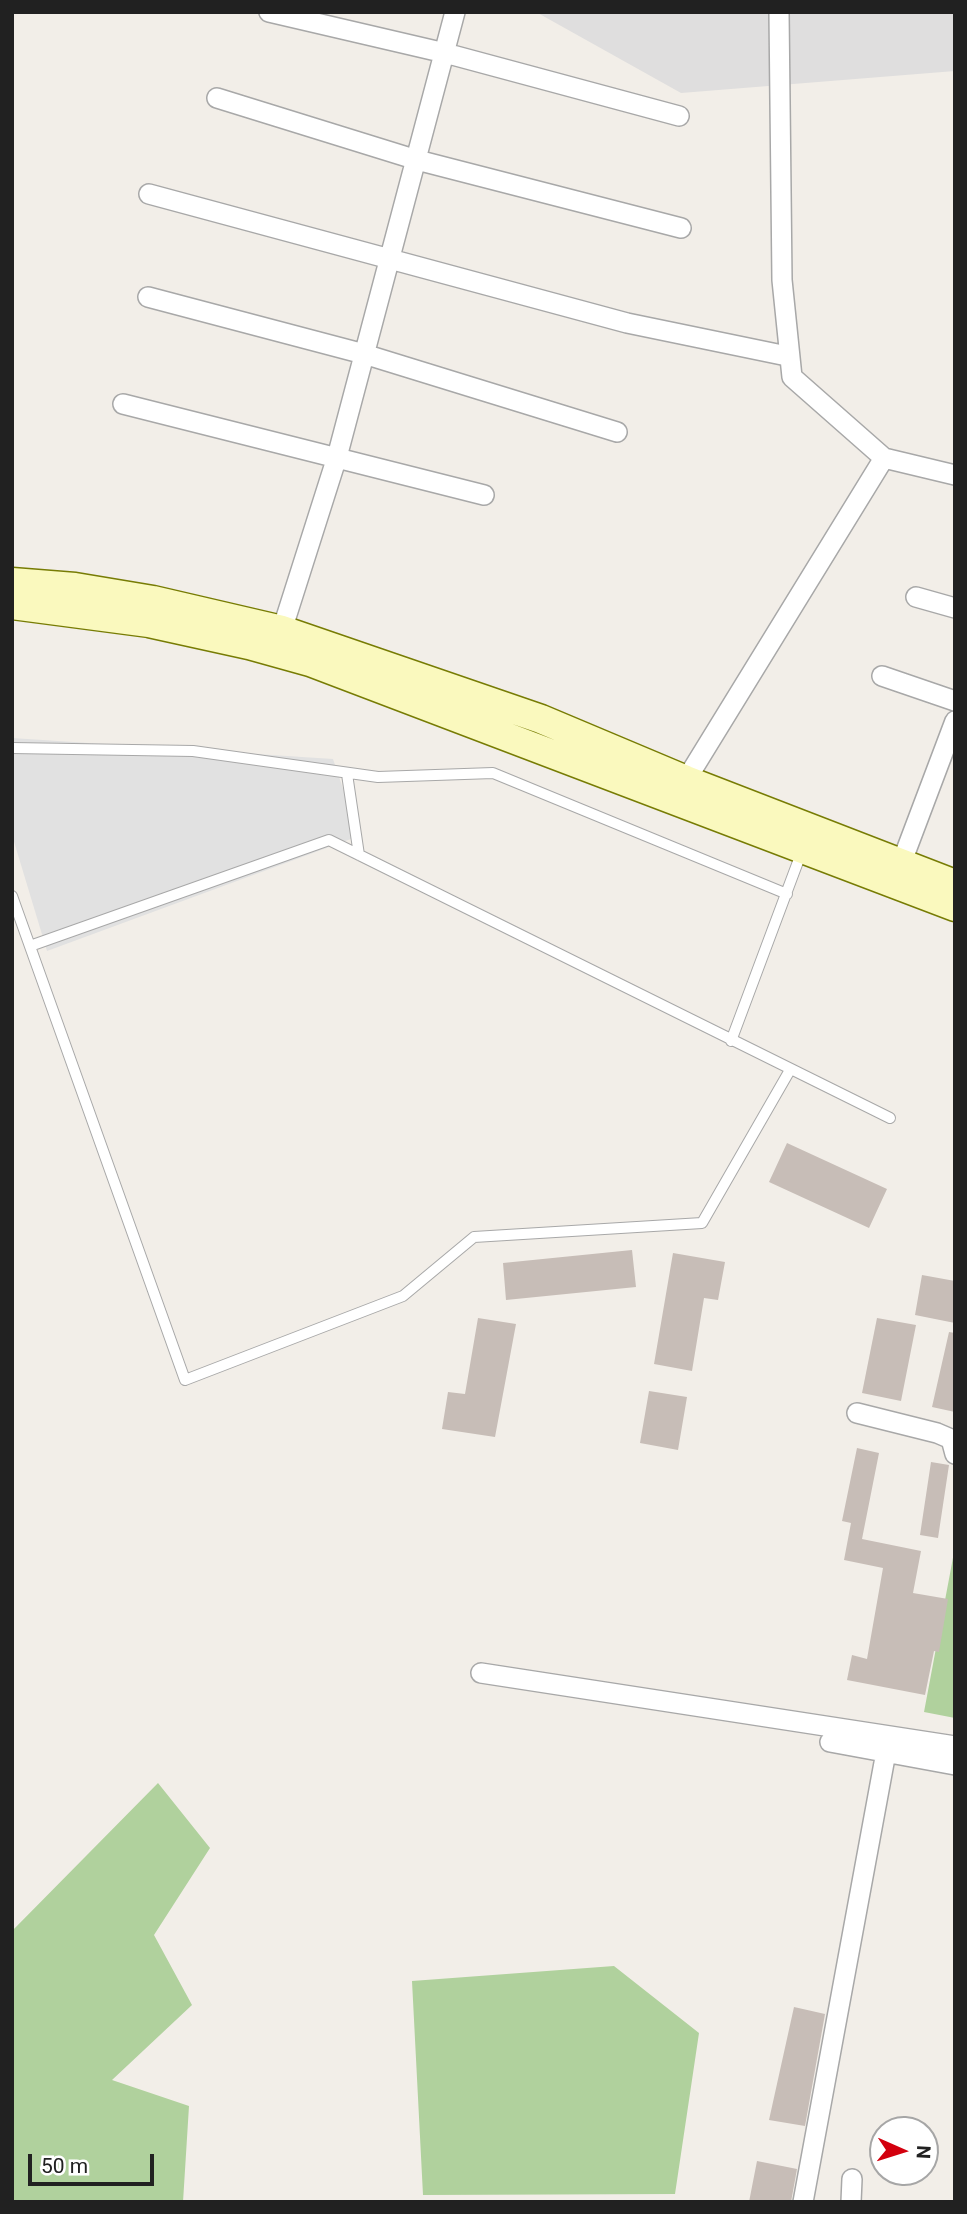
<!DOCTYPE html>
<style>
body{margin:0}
#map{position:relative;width:967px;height:2214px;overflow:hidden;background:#f2eee8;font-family:Roboto,sans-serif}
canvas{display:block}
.frame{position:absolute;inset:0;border:14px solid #212121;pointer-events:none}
.north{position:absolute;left:869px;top:2116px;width:70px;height:70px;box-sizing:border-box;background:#fff;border:2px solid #a6a6a6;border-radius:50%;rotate:93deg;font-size:19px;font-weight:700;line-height:28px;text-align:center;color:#212121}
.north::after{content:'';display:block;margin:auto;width:24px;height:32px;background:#d3000e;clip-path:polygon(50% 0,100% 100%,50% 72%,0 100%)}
.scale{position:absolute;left:28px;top:2154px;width:126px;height:32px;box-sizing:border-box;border:4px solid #212121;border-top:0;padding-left:9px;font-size:21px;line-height:24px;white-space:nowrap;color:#212121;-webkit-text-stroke:5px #fff;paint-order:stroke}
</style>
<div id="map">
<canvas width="967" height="2214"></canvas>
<div class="frame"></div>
<div class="north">N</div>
<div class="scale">50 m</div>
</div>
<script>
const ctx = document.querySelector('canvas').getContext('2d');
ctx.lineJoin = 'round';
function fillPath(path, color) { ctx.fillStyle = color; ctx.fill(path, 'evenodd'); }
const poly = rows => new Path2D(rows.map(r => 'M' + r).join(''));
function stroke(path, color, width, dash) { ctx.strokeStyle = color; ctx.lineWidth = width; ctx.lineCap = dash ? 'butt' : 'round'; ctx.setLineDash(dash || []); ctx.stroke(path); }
fillPath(poly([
 [536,12,955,12,955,71,681,93]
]), '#dfdede');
fillPath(poly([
 [955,1547,955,1718,924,1712],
 [158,1783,210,1848,154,1935,192,2005,112,2080,189,2106,183,2202,12,2202,12,1931],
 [614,1966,699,2033,675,2194,423,2195,412,1981]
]), '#b0d19d');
fillPath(poly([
 [12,738,333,759,359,836,47,951,12,835]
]), '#e1e1e1');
fillPath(poly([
 [787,1143,887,1189,869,1228,769,1182],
 [632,1250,636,1287,506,1300,503,1263],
 [673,1253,725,1262,718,1300,704,1298,692,1371,654,1364],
 [922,1275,955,1281,955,1323,915,1315],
 [478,1318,516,1324,495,1437,442,1429,448,1392,465,1394],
 [877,1318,916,1325,901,1401,862,1393],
 [949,1332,955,1333,955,1412,932,1407],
 [649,1391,687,1397,678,1450,640,1443],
 [857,1448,879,1453,862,1539,921,1551,913,1593,948,1599,939,1652,934,1651,925,1695,847,1680,852,1655,867,1659,883,1568,844,1560,851,1523,842,1521],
 [931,1462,949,1465,938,1538,920,1535],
 [794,2007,825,2014,805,2126,769,2120],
 [757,2161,797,2169,791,2202,749,2202]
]), '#c7bdb7');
const lane = poly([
 [12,748,193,751,378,777,493,773,787,894],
 [347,774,359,855],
 [12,896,185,1380,403,1296,474,1237,702,1223,790,1070],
 [30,946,329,840,890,1118],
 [731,1041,802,851]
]);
const street = poly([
 [269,12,445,53,679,116],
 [217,98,417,160,681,228],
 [149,194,627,323,787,356],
 [148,297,364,354,617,432],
 [123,404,484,495],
 [884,458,955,475],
 [916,597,955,608],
 [282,630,337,457,455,12],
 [882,676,955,701],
 [686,780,884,458,792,377,782,280,779,12],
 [901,864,955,721],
 [857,1413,937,1433,951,1439,955,1454],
 [481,1673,955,1746],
 [830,1742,955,1765],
 [803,2202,886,1752],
 [851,2202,852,2179]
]);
const secondary = poly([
 [12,582,75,587,153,600,282,630,541,719,686,780,955,884],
 [12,605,149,623,249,645,310,662,955,907]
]);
stroke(lane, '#a8a8a8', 12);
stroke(street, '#a8a8a8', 22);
stroke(secondary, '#777c04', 31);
stroke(lane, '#fff', 10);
stroke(street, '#fff', 19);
stroke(secondary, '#faf9be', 28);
</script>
